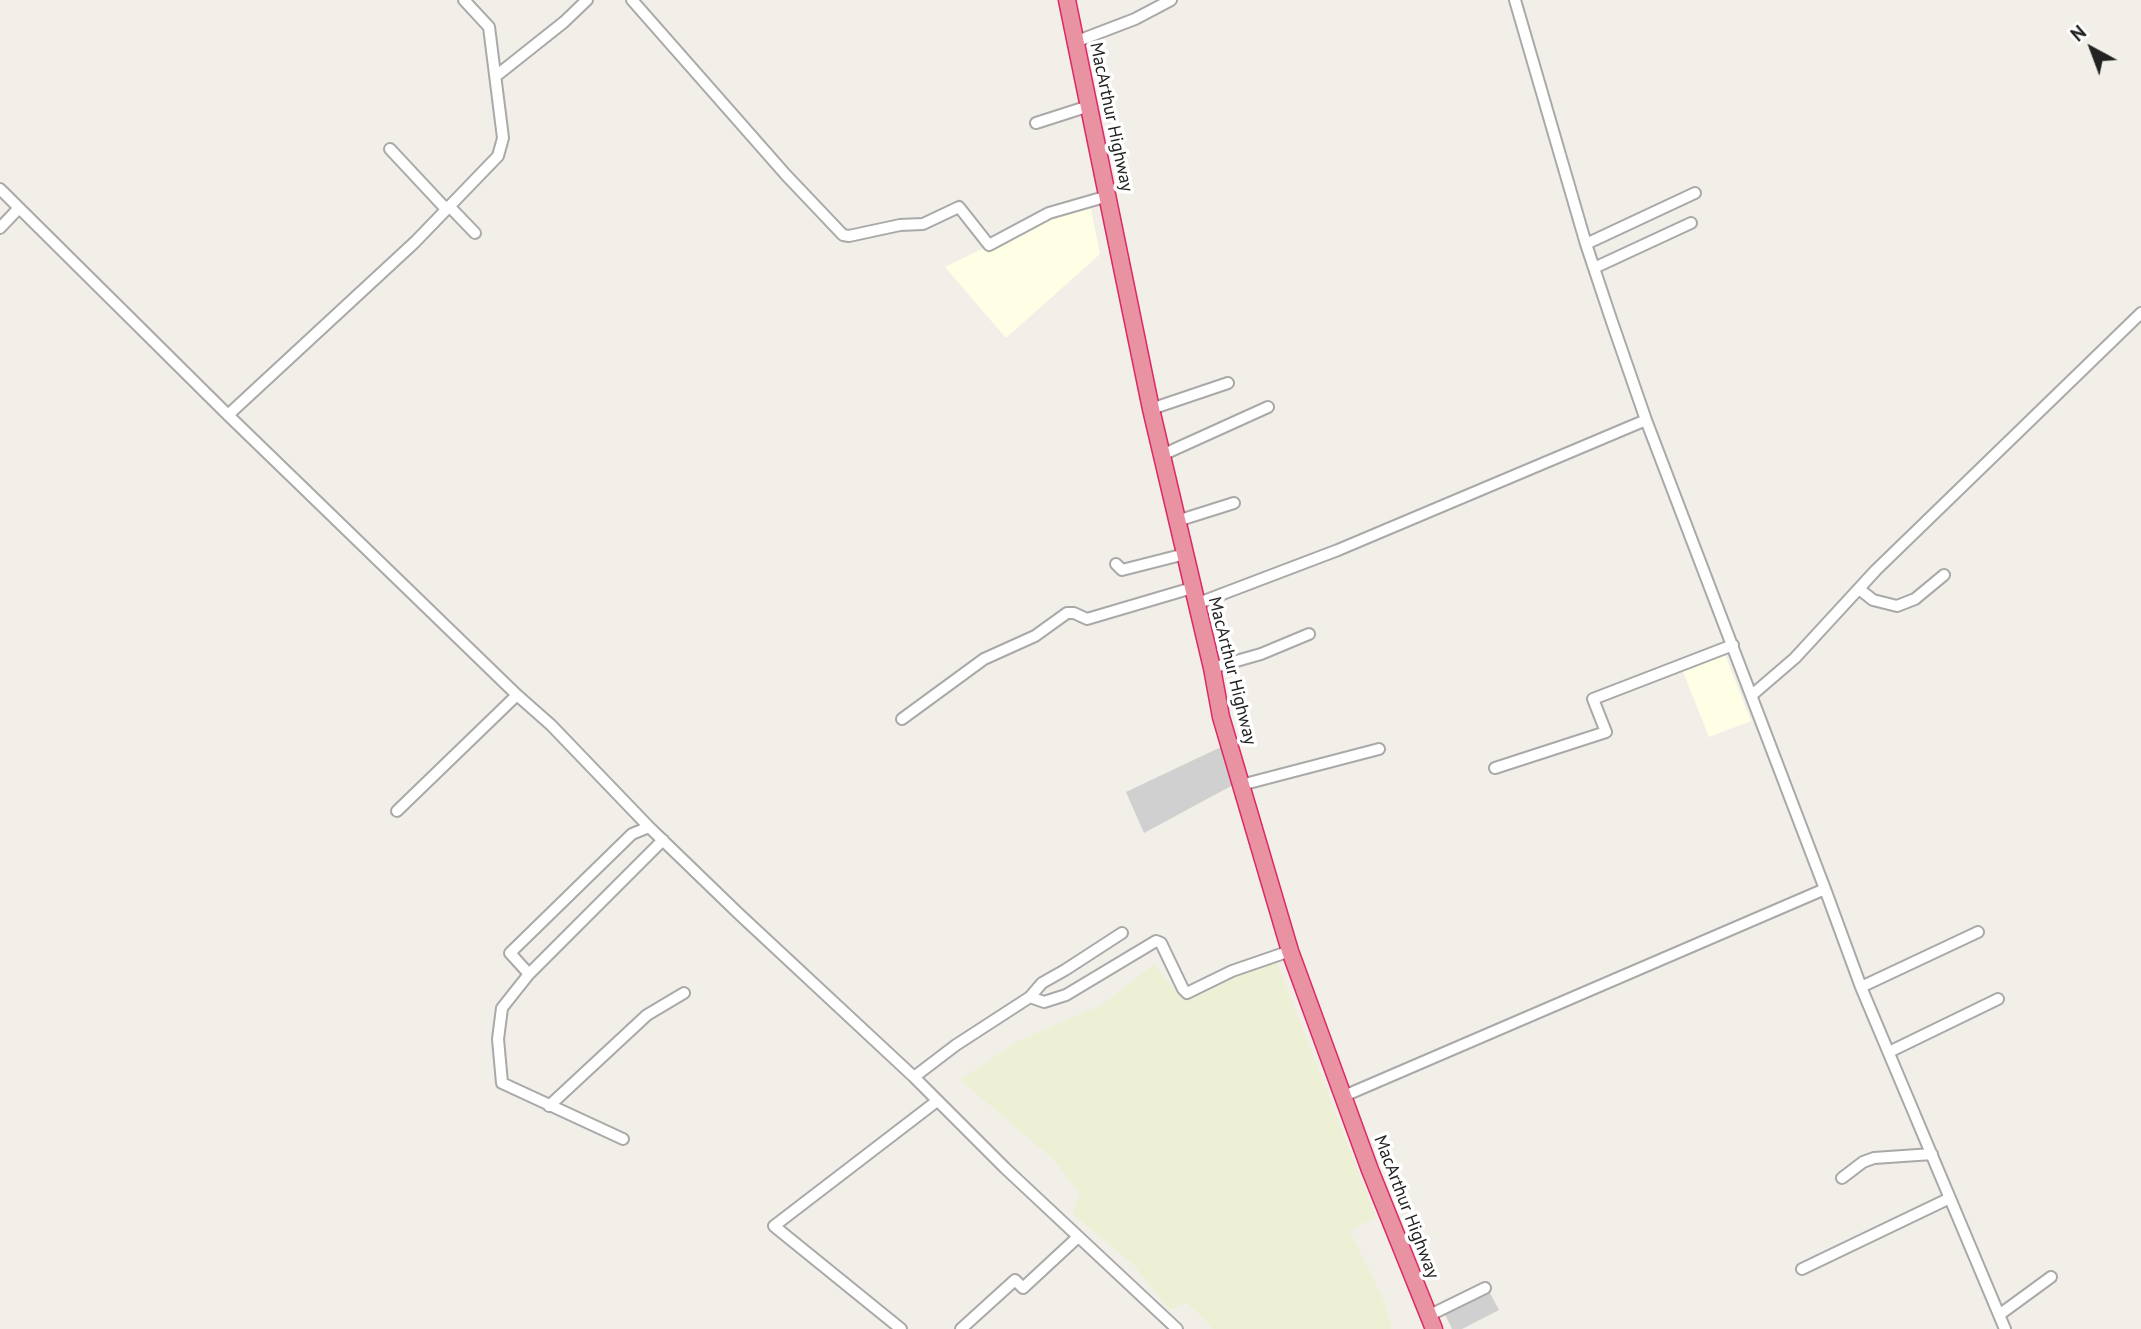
<!DOCTYPE html>
<style>
body{margin:0}
#map{position:relative;width:2141px;height:1329px;overflow:hidden;background:#f2efe9;font-family:"PT Sans",sans-serif}
canvas{display:block}
.north{position:absolute;left:2057px;top:14px;width:70px;height:70px;-webkit-text-stroke:5px #fff;paint-order:stroke;rotate:319deg;font-size:19px;font-weight:700;line-height:28px;text-align:center;color:#222}
.north::after{content:'';display:block;margin:auto;width:24px;height:32px;background:#222;clip-path:polygon(50% 0,100% 100%,50% 72%,0 100%)}
</style>
<div id="map">
<canvas width="2141" height="1329"></canvas>
<div class="north">N</div>
</div>
<script>
const ctx = document.querySelector('canvas').getContext('2d');
ctx.lineJoin = 'round';
function fillPath(path, color) { ctx.fillStyle = color; ctx.fill(path, 'evenodd'); }
const poly = rows => new Path2D(rows.map(r => 'M' + r).join(''));
function stroke(path, color, width, dash) { ctx.strokeStyle = color; ctx.lineWidth = width; ctx.lineCap = dash ? 'butt' : 'round'; ctx.setLineDash(dash || []); ctx.stroke(path); }
function write(font, color, halo, rows, align = 'center') {
  ctx.font = font + ' "PT Sans",sans-serif'; ctx.lineWidth = 7; ctx.setLineDash([]); ctx.textBaseline = 'middle'; ctx.strokeStyle = halo; ctx.fillStyle = color; for (const [text, x, y, turn = 0] of rows) {
    ctx.save(); ctx.translate(x, y); ctx.rotate((+turn || 0) * Math.PI / 180); ctx.textAlign = isNaN(turn) ? turn : align; if (halo) ctx.strokeText(text, 0, 0); ctx.fillText(text, 0, 0); ctx.restore();
  }
}
fillPath(poly([
 [1090,204,1100,254,1006,338,945,267,1066,208],
 [1724,652,1751,721,1709,737,1682,669]
]), '#ffffe5');
fillPath(poly([
 [1221,747,1233,785,1144,833,1126,792],
 [1488,1289,1499,1310,1462,1329,1452,1329,1444,1312]
]), '#d0d0d0');
fillPath(poly([
 [1276,959,1376,1217,1350,1231,1385,1303,1392,1328,1390,1329,1212,1329,1209,1324,1187,1303,1169,1310,1133,1264,1072,1214,1080,1195,1053,1159,960,1080,1018,1041,1103,1004,1154,964,1182,999]
]), '#eef0d5');
const minor = poly([
 [632,0,786,175,843,235,849,236,900,225,923,224,959,207,989,245,1049,213,1108,196],
 [1075,42,1135,19,1171,0],
 [496,76,564,22,587,0],
 [1036,123,1089,106],
 [390,149,446,209],
 [0,189,228,415,517,695,551,725,649,827,739,914,914,1077,1005,1168,1177,1329],
 [449,206,475,233],
 [0,228,19,208],
 [1586,244,1695,193],
 [1594,268,1691,223],
 [1151,409,1228,383],
 [228,415,415,242,498,156,503,138,489,27,464,0],
 [1162,455,1268,407],
 [1177,521,1234,503],
 [1116,564,1122,570,1185,554],
 [1859,589,1873,600,1897,606,1915,599,1944,575],
 [1196,604,1338,550,1646,420],
 [1212,668,1261,654,1309,634],
 [1752,695,1795,658,1876,570,2141,313],
 [902,719,984,659,1035,636,1067,613,1074,613,1087,619,1192,588],
 [1495,768,1606,732,1593,699,1733,645],
 [1241,785,1379,749],
 [397,811,517,695],
 [1825,889,1861,987,2005,1329],
 [529,974,510,953,632,834,649,827],
 [1861,987,1978,932],
 [1030,997,1044,1002,1066,995,1156,941,1161,943,1183,989,1187,993,1232,971,1290,951],
 [1889,1052,1998,999],
 [914,1077,956,1045,1030,997,1042,983,1065,970,1122,933],
 [1344,1096,1825,889,1646,420,1611,319,1586,244,1515,0],
 [549,1106,647,1015,684,993],
 [623,1139,502,1083,498,1039,502,1008,529,974,663,840],
 [1842,1178,1863,1162,1874,1158,1932,1154],
 [1802,1269,1950,1198],
 [1999,1315,2051,1277],
 [1428,1316,1485,1288],
 [901,1329,774,1226,937,1101],
 [961,1329,1015,1280,1023,1288,1078,1237]
]);
const highway = poly([
 [1067,0,1151,409,1212,668,1221,717,1290,951,1370,1170,1434,1329]
]);
stroke(minor, '#a9a9a9', 14);
stroke(highway, '#dc2a67', 19);
stroke(minor, '#fff', 10);
stroke(highway, '#e892a2', 16);
write('18px', '#222', '#fff', [
 ["MacArthur Highway",1111,117,78],
 ["MacArthur Highway",1232,671,76],
 ["MacArthur Highway",1406,1207,69]
]);
</script>
